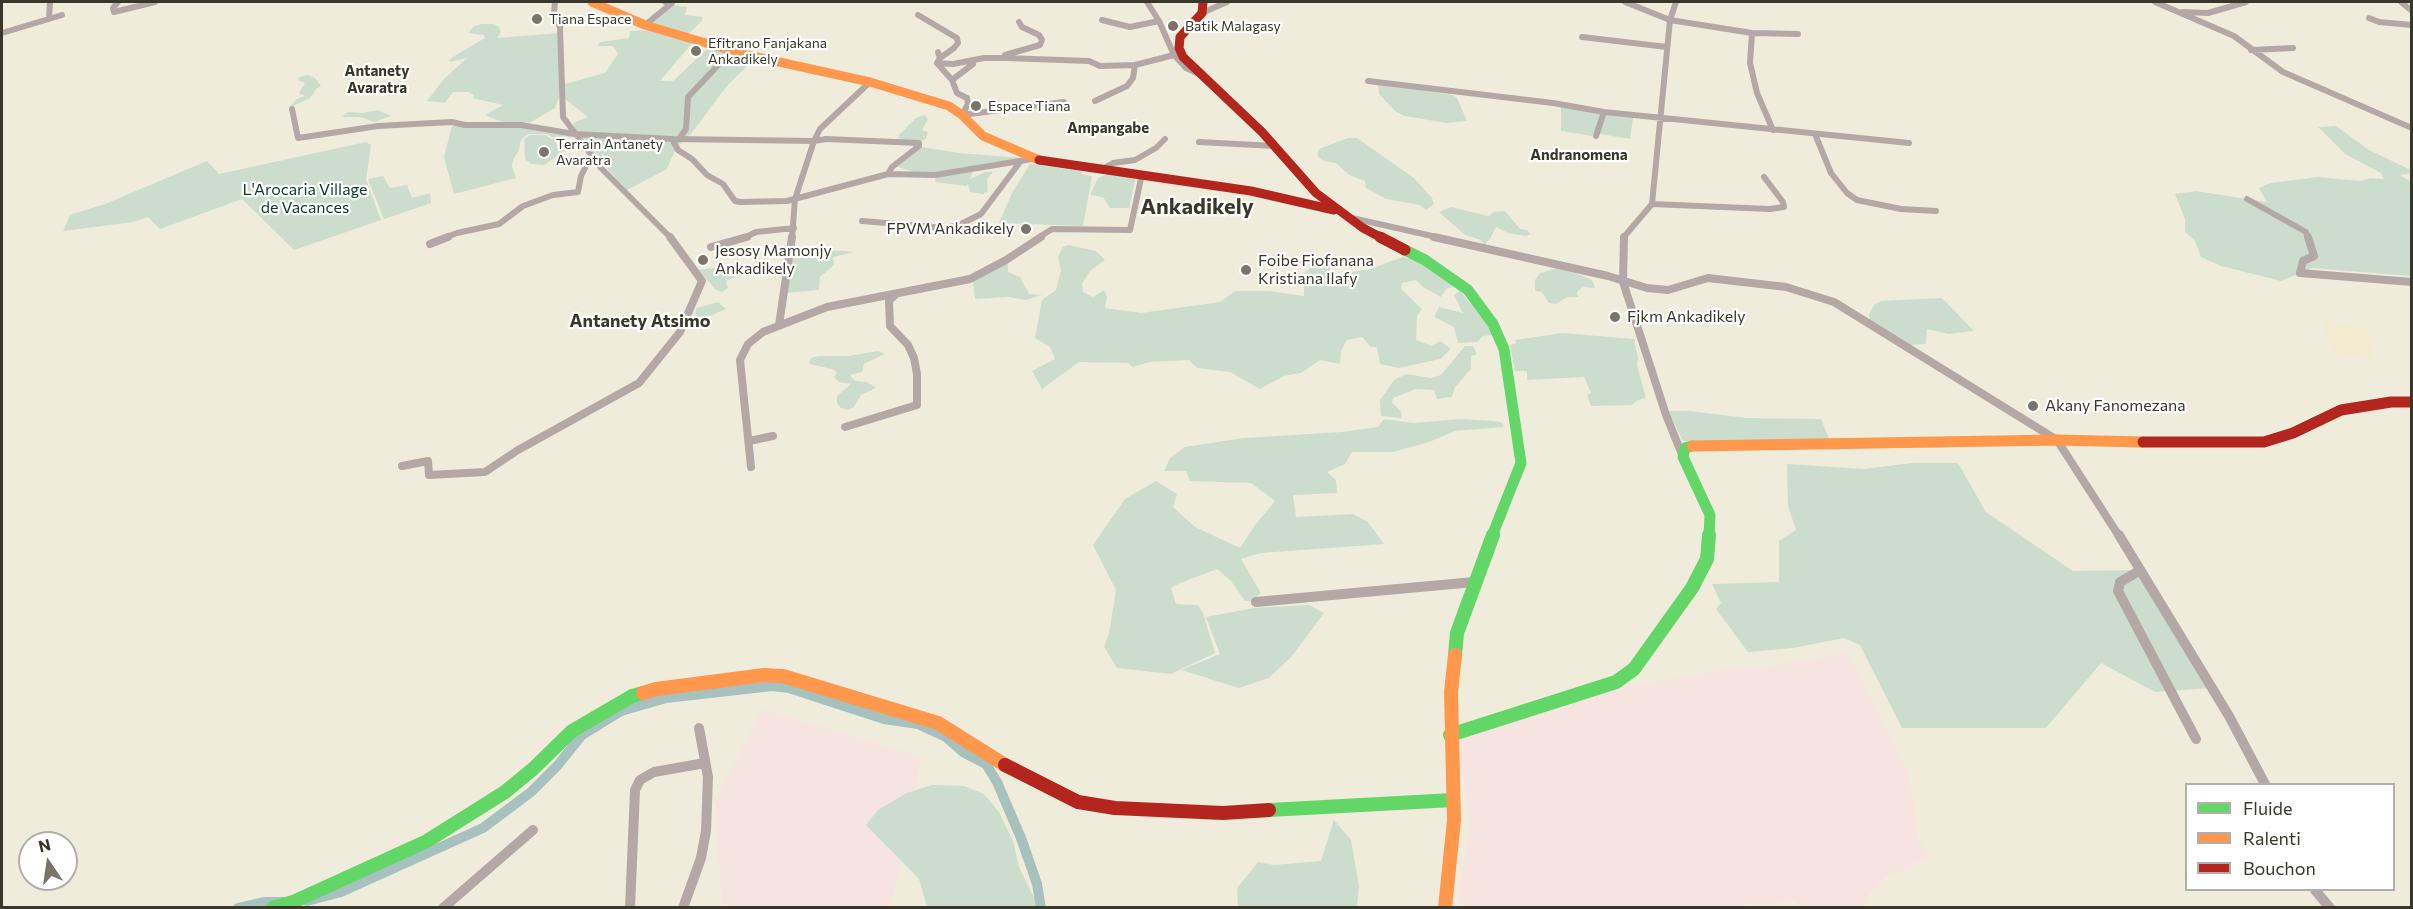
<!DOCTYPE html>
<style>
body{margin:0}
#map{position:relative;width:2413px;height:909px;overflow:hidden;background:#f0ecdc;font-family:Commissioner,sans-serif}
canvas{display:block}
.frame{position:absolute;inset:0;border:3px solid #39372b;pointer-events:none}
.legend{position:absolute;left:2185px;top:783px;width:210px;height:108px;box-sizing:border-box;background:#fff;border:2px solid #b0afaa;margin:0;padding:8px 10px;list-style:none;font-size:18px;color:#39372b}
.legend li{display:flex;align-items:center;gap:12px;height:30px}
.legend b{width:30px;border:2px solid #b0afaa}
.north{position:absolute;left:18px;top:831px;width:60px;height:60px;box-sizing:border-box;background:#fff;border:2px solid #b0afaa;border-radius:50%;rotate:347deg;font-size:16px;font-weight:700;line-height:24px;text-align:center;color:#39372b}
.north::after{content:'';display:block;margin:auto;width:21px;height:27px;background:#797669;clip-path:polygon(50% 0,100% 100%,50% 72%,0 100%)}
</style>
<div id="map">
<canvas width="2413" height="909"></canvas>
<div class="frame"></div>
<ul class="legend">
<li><b style="height:8px;background:#63d668"></b>Fluide</li>
<li><b style="height:8px;background:#ff974d"></b>Ralenti</li>
<li><b style="height:8px;background:#b3261e"></b>Bouchon</li>
</ul>
<div class="north">N</div>
</div>
<script>
const ctx = document.querySelector('canvas').getContext('2d');
ctx.lineJoin = 'round';
function fillPath(path, color) { ctx.fillStyle = color; ctx.fill(path, 'evenodd'); }
const poly = rows => new Path2D(rows.map(r => 'M' + r).join(''));
function stroke(path, color, width, dash) { ctx.strokeStyle = color; ctx.lineWidth = width; ctx.lineCap = dash ? 'butt' : 'round'; ctx.setLineDash(dash || []); ctx.stroke(path); }
function write(font, color, halo, rows, align = 'center') {
  ctx.font = font + ' Commissioner,sans-serif'; ctx.lineWidth = 4.5; ctx.setLineDash([]); ctx.textBaseline = 'middle'; ctx.strokeStyle = halo; ctx.fillStyle = color; for (const [text, x, y, turn = 0] of rows) {
    ctx.save(); ctx.translate(x, y); ctx.rotate((+turn || 0) * Math.PI / 180); ctx.textAlign = isNaN(turn) ? turn : align; if (halo) ctx.strokeText(text, 0, 0); ctx.fillText(text, 0, 0); ctx.restore();
  }
}
fillPath(poly([
 [1849,653,1909,773,1918,838,1930,859,1913,863,1912,868,1887,875,1873,891,1869,893,1868,900,1871,907,1797,907,1795,901,1718,908,1457,908,1470,822,1458,742,1470,734,1591,693,1734,668,1736,671],
 [762,709,922,757,891,907,722,907,715,801]
]), '#f5e4e0');
fillPath(poly([
 [2322,320,2368,328,2373,360,2337,354,2329,342]
]), '#f2ebcf');
fillPath(poly([
 [673,5,687,7,685,15,703,17,701,22,687,35,650,23],
 [482,24,494,24,499,27,501,32,497,38,558,33,561,85,605,73,618,54,613,46,597,46,600,42,629,38,630,31,652,30,693,42,660,81,673,81,709,47,753,60,726,87,691,134,676,148,667,169,627,190,594,154,581,145,573,123,588,117,560,95,555,108,531,122,507,124,485,115,503,105,473,98,474,95,469,92,453,92,445,103,427,101,444,79,467,58,449,62,451,58,485,38,484,35,468,33,474,26],
 [308,75,315,78,321,86,316,89,310,98,289,108,297,99,305,96,299,93,305,83,298,80,299,77],
 [1378,83,1453,95,1457,98,1467,121,1446,123,1405,116,1396,112,1379,94],
 [1561,107,1633,118,1630,139,1594,133,1592,136,1561,131],
 [377,110,391,116,374,122,360,117,342,117,348,112,363,113],
 [925,115,928,119,922,130,928,132,926,139,917,142,898,139,899,135,916,118],
 [452,126,511,126,567,136,556,139,546,134,528,134,521,140,519,150,513,160,512,166,516,178,454,194,444,157],
 [2336,126,2369,150,2411,170,2411,173,2400,175,2411,182,2411,276,2312,268,2281,281,2221,266,2201,257,2195,241,2185,232,2185,219,2175,194,2196,191,2267,202,2259,188,2270,183,2318,177,2360,181,2371,178,2384,179,2381,173,2345,154,2318,127],
 [530,135,545,135,555,141,558,146,566,150,544,165,531,164,525,159,524,139],
 [1348,138,1357,138,1414,178,1432,198,1434,204,1426,210,1420,205,1386,199,1366,188,1365,181,1349,175,1336,163,1324,161,1317,156,1319,149],
 [366,142,371,145,366,180,381,220,294,250,242,199,160,229,148,217,134,222,63,231,70,215,105,204,207,161,219,174],
 [921,147,959,153,1022,158,947,172,913,172,896,166],
 [1030,164,1082,171,1082,174,1092,176,1083,226,999,223,1012,193],
 [973,172,970,179,985,172,993,172,987,179,988,191,983,194,970,192,968,184,966,186,935,182,936,177],
 [1110,173,1136,176,1129,208,1110,208,1103,197,1090,195,1098,178],
 [383,176,390,188,407,185,412,198,430,193,431,203,384,219,368,179],
 [1451,207,1488,216,1494,212,1505,211,1520,229,1527,230,1531,234,1526,236,1508,233,1496,227,1490,239,1484,245,1481,240,1465,235,1439,212],
 [1068,245,1096,251,1105,260,1090,271,1082,284,1083,292,1093,297,1104,290,1107,297,1105,308,1141,313,1220,302,1235,291,1269,291,1304,296,1304,274,1314,264,1330,264,1330,276,1370,269,1403,257,1418,261,1454,286,1446,289,1441,297,1423,287,1416,280,1402,283,1401,289,1422,309,1417,316,1416,340,1432,346,1440,341,1451,349,1440,359,1399,368,1380,364,1377,347,1371,347,1362,337,1347,340,1341,351,1340,364,1320,360,1301,373,1284,376,1260,389,1230,372,1197,368,1189,360,1150,362,1133,367,1128,363,1079,362,1042,389,1032,371,1055,359,1050,347,1035,338,1042,300,1056,290,1061,270,1058,257,1063,247],
 [795,250,846,251,854,252,833,257,834,265,820,277,819,290,785,293],
 [1005,263,1008,265,1008,272,1020,277,1029,294,1042,295,1026,300,1009,297,975,299,973,281],
 [753,264,752,268,745,270,743,274,726,281,728,288,722,292,716,290,698,270],
 [1561,267,1592,280,1595,288,1583,287,1577,292,1578,297,1567,297,1556,304,1549,303,1542,292,1535,291,1535,280,1540,273],
 [1460,291,1484,320,1494,335,1483,336,1477,342,1458,343,1454,327,1434,317,1439,307,1463,313,1454,295],
 [1942,298,1974,331,1948,334,1927,329,1926,344,1910,345,1870,321,1869,314,1875,304,1881,301],
 [718,302,726,309,695,322,696,308],
 [1562,333,1634,339,1638,358,1637,365,1646,398,1638,400,1632,405,1591,406,1587,395,1591,393,1584,377,1527,380,1527,371,1515,371,1510,345,1516,343,1515,340],
 [1465,346,1473,346,1477,354,1471,356,1471,369,1455,387,1452,397,1437,399,1434,390,1416,389,1393,398,1392,402,1401,412,1402,418,1381,416,1380,400,1395,379,1407,374,1431,378,1441,375],
 [878,351,885,354,864,364,862,372,850,375,855,381,867,382,876,388,861,395,854,407,848,410,841,408,837,403,837,396,851,384,839,382,834,377,837,372,832,369,809,364,811,358,819,356,848,356],
 [1668,411,1690,411,1747,418,1821,419,1830,441,1725,443,1683,441],
 [1384,419,1414,423,1461,419,1494,421,1503,423,1504,427,1455,431,1429,442,1393,452,1352,452,1345,464,1327,472,1336,480,1337,493,1293,495,1296,517,1353,514,1368,522,1384,544,1261,553,1241,559,1261,593,1252,601,1245,601,1231,581,1217,569,1178,584,1171,588,1176,604,1198,605,1203,613,1215,653,1171,674,1117,668,1104,647,1109,633,1116,590,1093,545,1125,499,1156,481,1177,494,1173,507,1195,527,1240,548,1255,525,1275,501,1251,483,1190,481,1186,471,1164,471,1170,458,1185,447,1244,438,1342,432,1378,427],
 [1912,463,1958,463,1986,512,2073,571,2138,570,2210,688,2155,692,2101,663,2046,728,1902,728,1860,645,1844,638,1793,648,1748,652,1716,609,1721,603,1712,584,1779,582,1779,541,1796,530,1788,506,1787,464,1864,469],
 [1309,605,1324,613,1292,656,1269,678,1239,688,1181,670,1220,654,1206,617,1254,608],
 [932,785,964,786,984,794,999,812,1013,841,1019,867,1035,900,1036,907,927,907,919,879,866,825,878,810,907,793],
 [1334,820,1351,840,1359,886,1357,907,1238,907,1237,888,1258,862,1274,865,1321,861]
]), '#ccddcd');
stroke(poly([
 [307,901,341,892,483,828,531,792,558,765,582,735,621,711,666,698,772,686,789,688,884,719,918,724,946,737,963,752,986,764,997,782,1021,838,1037,884,1041,908],
 [238,908,264,902,283,902]
]), '#a6c1be', 10);
stroke(poly([
 [118,2,113,8,114,12,155,2],
 [555,2,554,13,560,27,563,117,601,168,671,238],
 [1147,2,1159,21,1174,55,1186,68,1199,74],
 [1625,2,1670,20,1752,33,1798,34],
 [2155,2,2234,36,2283,72,2412,128],
 [2401,2,2412,11],
 [2183,12,2208,13,2246,2],
 [1202,13,1227,2],
 [918,15,957,38,958,43,954,48,940,58],
 [49,18,50,2],
 [2369,18,2379,22,2412,25],
 [1102,20,1130,27,1159,21],
 [645,25,672,3,665,2],
 [2,33,62,15],
 [1752,33,1750,63,1757,93,1773,130],
 [1582,37,1667,47],
 [2251,50,2293,48],
 [938,52,940,58,937,63,952,80,957,93,967,98,968,104,962,115],
 [1005,55,1040,45,1042,40,1039,35,1022,27,1019,22],
 [937,63,953,64,984,58,1005,58,1089,61,1100,66,1135,65],
 [952,80,973,64],
 [1368,81,1553,103,1604,112,1909,143],
 [1095,101,1127,86,1133,78,1135,65,1174,55],
 [292,109,298,138,378,126,452,122,465,125,521,125,574,134,672,139,814,141,826,139,919,143],
 [962,115,1064,102],
 [1815,134,1831,173,1847,193,1857,200,1901,209,1936,211],
 [1596,136,1604,112],
 [672,139,678,150,692,159,707,175,723,184,735,201,740,202,787,201,888,174,935,175,1032,159],
 [679,139,686,129,688,97,723,60,742,54],
 [1199,142,1275,146],
 [1104,168,1113,163,1135,160,1156,148,1165,139],
 [888,174,892,167,919,146,919,143],
 [2247,199,2306,232,2308,238],
 [1652,204,1770,209,1784,207,1783,202,1764,177],
 [1352,218,1441,238],
 [862,221,945,228,959,225,981,214,1020,162],
 [444,238,457,233,499,224,523,206,553,195,578,192,581,176,591,156],
 [744,238,756,232,794,228],
 [792,238,795,199,814,141,820,129,870,82],
 [1038,238,1052,229,1130,230,1142,174],
 [1623,238,1652,204,1670,20,1676,2]
]), '#b4a8a6', 6);
stroke(poly([
 [1434,237,1608,276,1647,288,1668,290,1708,278,1786,287,1834,302,2057,440,2119,536],
 [1624,237,1623,282,1666,415,1683,457],
 [2308,237,2314,256,2303,261,2300,273,2412,282],
 [430,244,448,237],
 [711,247,747,237],
 [779,325,792,237],
 [845,427,917,405,917,374,914,358,908,345,890,326,889,301,895,295],
 [749,441,773,436],
 [402,466,428,461,429,475,485,472,518,450,639,383,680,332,702,281,670,237],
 [751,467,740,360,748,344,763,332,827,307,970,279,1006,260,1041,237]
]), '#b4a8a6', 8);
stroke(poly([
 [2119,535,2229,716,2265,784],
 [2139,571,2120,582,2118,591,2196,739],
 [1256,602,1474,582],
 [2315,890,2330,908],
 [443,908,533,830],
 [630,908,635,790,640,780,654,772,705,763],
 [683,908,701,858,706,831,708,777,699,728]
]), '#b4a8a6', 10);
stroke(poly([
 [1405,250,1425,260,1468,290,1493,324,1504,349,1521,463,1492,536],
 [1692,446,1685,448,1683,457,1710,515,1709,536]
]), '#63d668', 11);
stroke(poly([
 [1455,655,1457,633,1493,535],
 [1450,735,1616,682,1634,669,1692,588,1707,559,1709,535],
 [1269,810,1453,800],
 [273,908,293,902,427,841,505,792,533,769,572,731,632,696,643,693]
]), '#63d668', 14);
stroke(poly([
 [592,2,645,25,743,54,870,82,949,106,962,115,983,136,1039,160]
]), '#ff974d', 9);
stroke(poly([
 [1692,446,2057,440,2143,442]
]), '#ff974d', 11);
stroke(poly([
 [643,693,656,689,764,675,783,676,938,723,1005,765],
 [1445,908,1454,820,1451,692,1455,655]
]), '#ff974d', 14);
stroke(poly([
 [1203,2,1202,13,1180,37,1179,48,1183,57,1262,132,1316,193,1363,228,1382,238],
 [1039,160,1251,191,1334,210]
]), '#b3261e', 9);
stroke(poly([
 [1380,237,1405,250],
 [2143,442,2264,442,2293,433,2341,410,2391,402,2412,402]
]), '#b3261e', 11);
stroke(poly([
 [1005,765,1078,802,1115,808,1223,813,1269,810]
]), '#b3261e', 14);
for (const [x, y, r, color] of [
 [537,19,6,"#797669"],
 [1173,26,6,"#797669"],
 [696,51,6,"#797669"],
 [976,106,6,"#797669"],
 [544,152,6,"#797669"],
 [1026,229,6,"#797669"],
 [703,260,6,"#797669"],
 [1246,270,6,"#797669"],
 [1615,317,6,"#797669"],
 [2033,406,6,"#797669"]
]) { const dot = new Path2D(); dot.arc(x, y, r, 0, 2 * Math.PI); ctx.fillStyle = color; ctx.fill(dot); stroke(dot, '#fff', 2); }
write('14px', '#39372b', '#fff', [
 ["Tiana Espace",549,19],
 ["Batik Malagasy",1185,26],
 ["Efitrano Fanjakana",708,43],
 ["Ankadikely",708,59],
 ["Espace Tiana",988,106],
 ["Terrain Antanety",556,144],
 ["Avaratra",556,160]
], 'left');
write('bold 15px', '#39372b', '#fff', [
 ["Antanety",377,71],
 ["Avaratra",377,88],
 ["Ampangabe",1108,128],
 ["Andranomena",1579,155]
]);
write('16px', '#0b3b2a', '#fff', [
 ["L'Arocaria Village",305,190],
 ["de Vacances",305,208]
]);
write('16px', '#39372b', '#fff', [
 ["FPVM Ankadikely",1014,229,"right"],
 ["Jesosy Mamonjy",715,251],
 ["Ankadikely",715,269],
 ["Foibe Fiofanana",1258,261],
 ["Kristiana Ilafy",1258,279],
 ["Fjkm Ankadikely",1627,317],
 ["Akany Fanomezana",2045,406]
], 'left');
write('bold 18px', '#39372b', '#fff', [
 ["Antanety Atsimo",640,321]
]);
write('bold 22px', '#39372b', '#fff', [
 ["Ankadikely",1197,207]
]);
</script>
